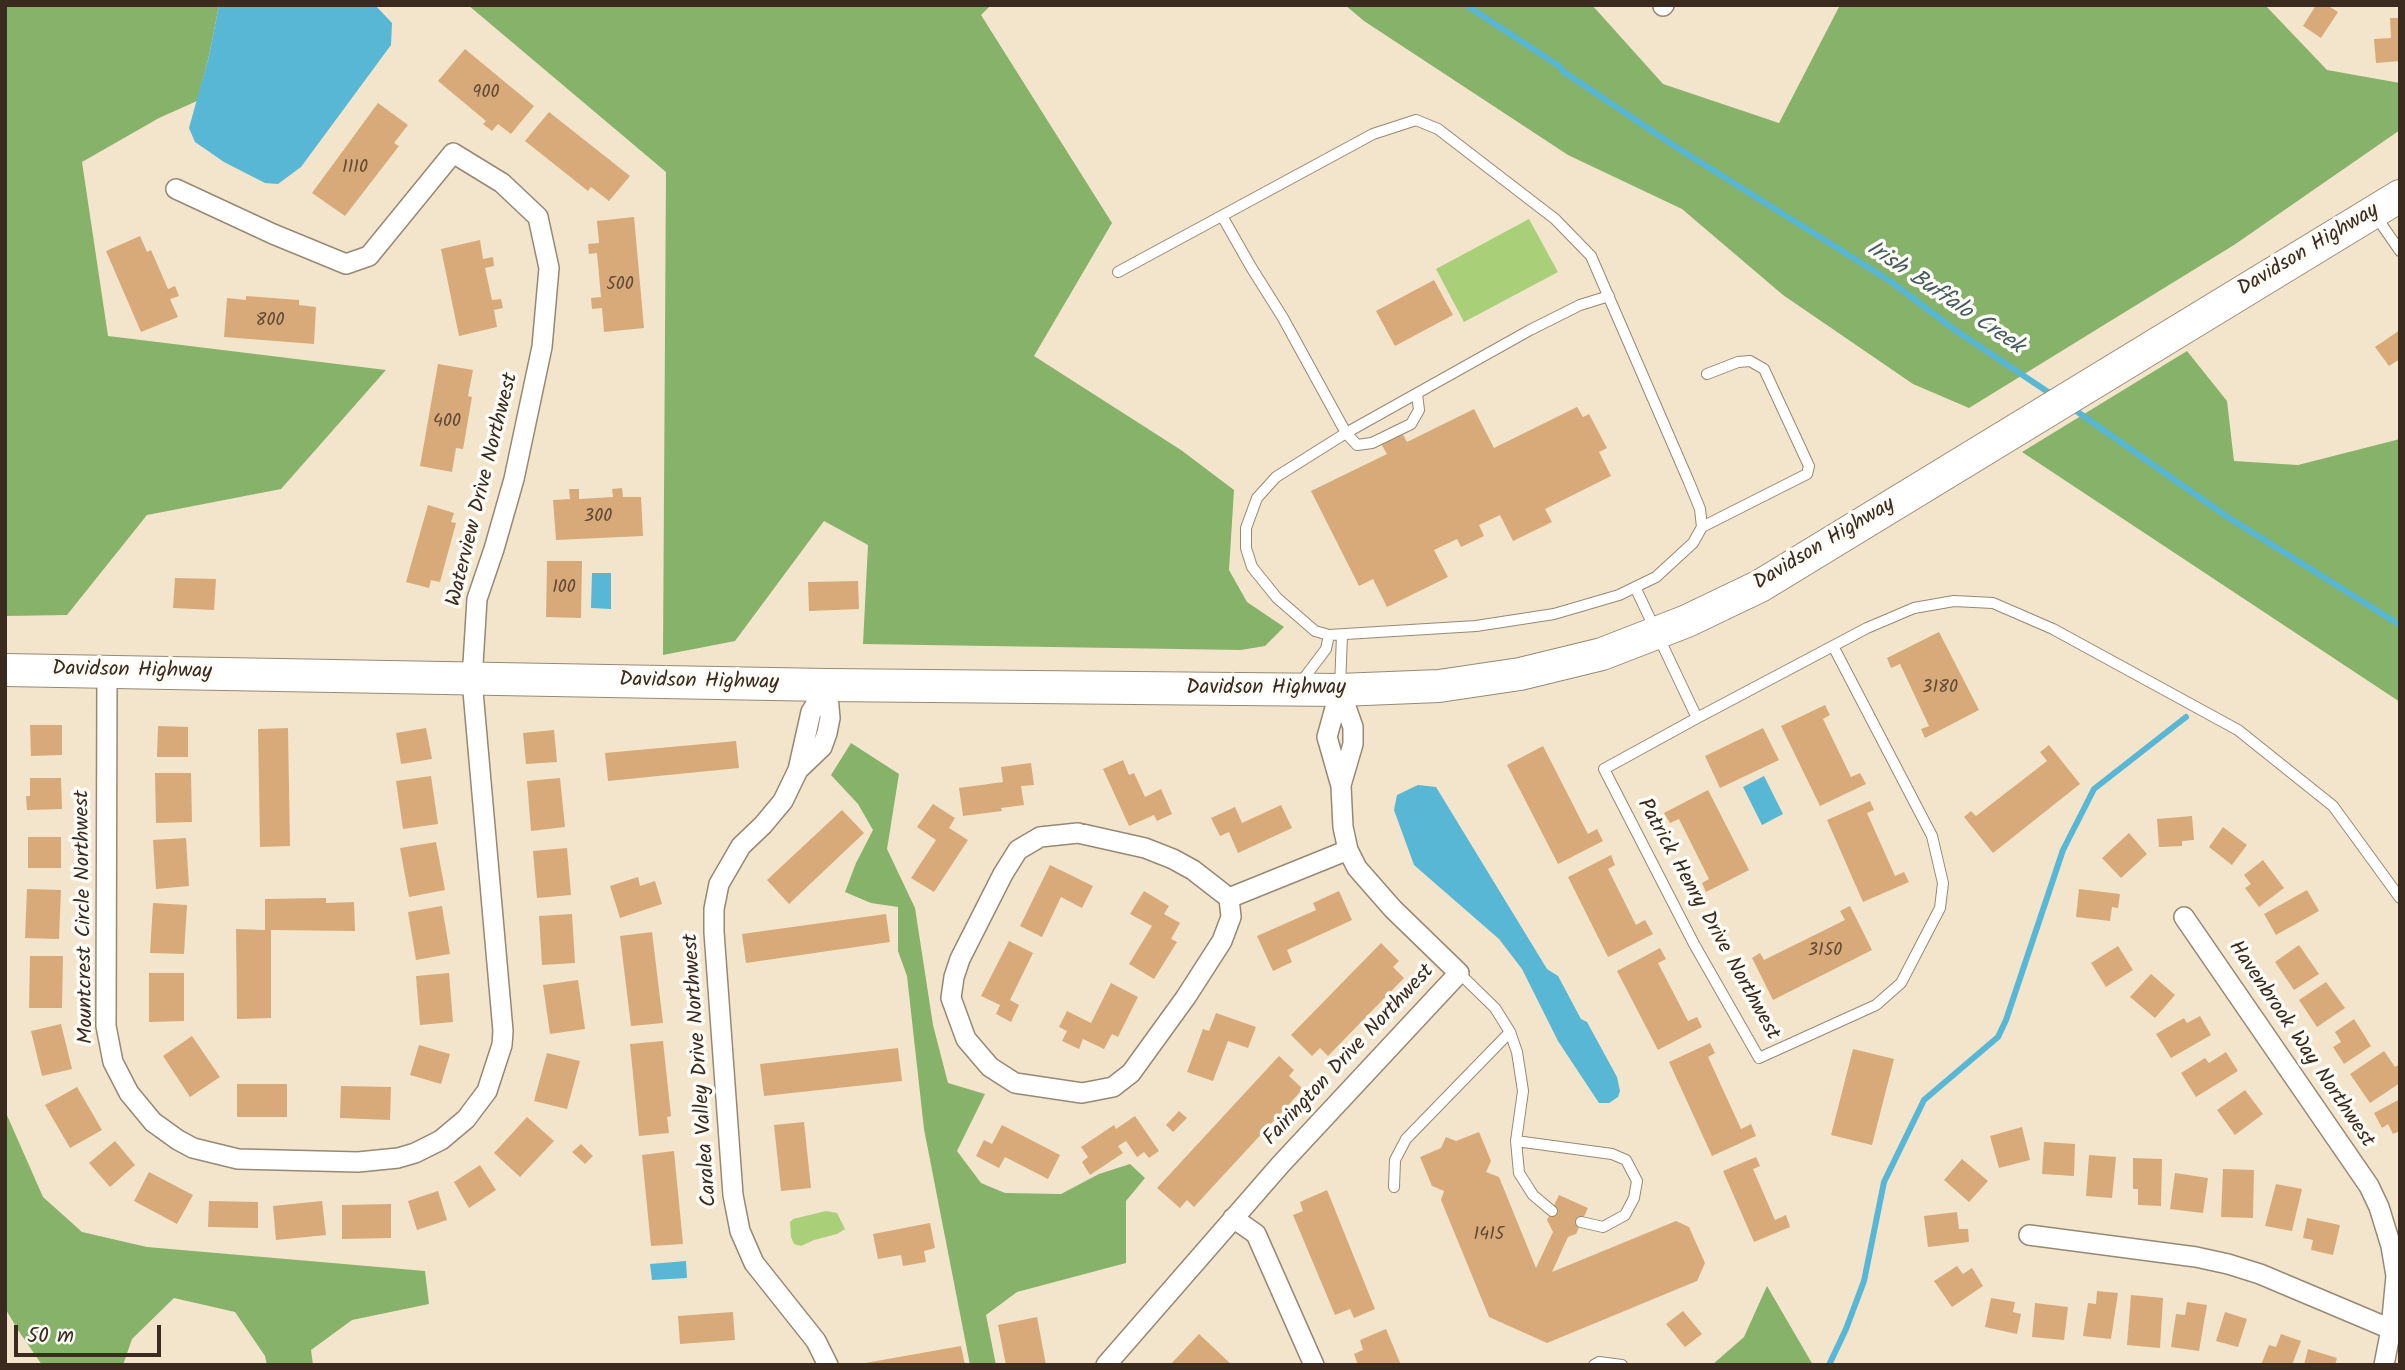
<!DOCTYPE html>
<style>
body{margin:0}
#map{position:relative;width:2405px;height:1370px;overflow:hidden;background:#f3e5cb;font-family:Kalam,sans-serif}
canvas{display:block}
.frame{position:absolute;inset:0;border:7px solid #3b2a1e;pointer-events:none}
.scale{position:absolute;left:14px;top:1325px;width:147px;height:32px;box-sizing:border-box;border:4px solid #3b2a1e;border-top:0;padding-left:9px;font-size:21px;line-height:24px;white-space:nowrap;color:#3b2a1e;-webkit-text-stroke:5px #fdfcf7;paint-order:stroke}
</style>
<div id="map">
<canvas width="2405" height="1370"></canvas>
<div class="frame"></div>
<div class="scale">50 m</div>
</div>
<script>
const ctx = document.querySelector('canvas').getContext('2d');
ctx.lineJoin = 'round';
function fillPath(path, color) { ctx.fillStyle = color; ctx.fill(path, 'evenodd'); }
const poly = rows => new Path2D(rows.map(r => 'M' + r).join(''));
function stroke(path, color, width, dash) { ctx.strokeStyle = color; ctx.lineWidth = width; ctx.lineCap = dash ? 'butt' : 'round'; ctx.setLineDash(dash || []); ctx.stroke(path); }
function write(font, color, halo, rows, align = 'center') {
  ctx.font = font + ' Kalam,sans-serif'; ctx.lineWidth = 7; ctx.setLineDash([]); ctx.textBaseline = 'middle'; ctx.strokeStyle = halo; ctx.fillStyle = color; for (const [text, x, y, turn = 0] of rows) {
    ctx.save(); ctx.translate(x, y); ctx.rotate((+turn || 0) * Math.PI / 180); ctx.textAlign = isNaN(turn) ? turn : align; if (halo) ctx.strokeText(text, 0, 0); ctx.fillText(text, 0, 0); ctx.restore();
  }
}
fillPath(poly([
 [1529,219,1558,272,1464,322,1436,269],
 [826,1211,837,1213,845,1229,837,1234,814,1240,801,1246,794,1244,791,1237,790,1222,793,1219]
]), '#aacf79');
fillPath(poly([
 [5,5,219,5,209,56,197,101,159,118,82,162,108,336,386,370,281,489,147,515,67,615,5,616],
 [468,5,991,5,981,15,1112,223,1034,356,1181,450,1234,490,1229,570,1247,602,1284,627,1265,646,1241,650,863,644,868,545,824,521,735,641,663,655,666,172],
 [1345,5,1592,5,1663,84,1779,123,1840,5,2265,5,2327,70,2400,83,2400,130,2234,245,1969,408,1913,384,1783,295,1682,209,1568,155,1364,21],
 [2187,351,2227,401,2234,461,2298,465,2400,439,2400,702,2022,452],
 [851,743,899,774,887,849,915,908,933,1025,948,1083,985,1094,957,1151,981,1183,1005,1193,1061,1194,1099,1174,1130,1164,1145,1178,1126,1201,1126,1263,1017,1292,986,1315,996,1365,970,1365,924,1129,907,976,898,951,898,907,871,903,845,892,856,863,873,830,858,804,831,775],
 [5,1088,6,1113,43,1197,82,1232,147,1247,425,1271,429,1304,352,1320,311,1350,313,1365,267,1365,265,1356,235,1312,174,1298,132,1339,123,1365,42,1365,18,1330,5,1308],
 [1767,1286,1813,1365,1712,1365,1744,1337]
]), '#87b269');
fillPath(poly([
 [219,5,375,5,392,23,391,45,301,167,278,184,265,183,224,162,195,142,189,128,209,56],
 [592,573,611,573,611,609,591,608],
 [1764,776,1783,814,1762,825,1743,787],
 [1418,785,1436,787,1547,969,1558,976,1581,1019,1587,1022,1617,1077,1620,1091,1618,1097,1609,1103,1599,1103,1558,1041,1522,969,1499,939,1414,865,1394,810,1397,795],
 [686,1261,687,1278,652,1280,650,1264]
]), '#57b7d5');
stroke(poly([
 [1466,5,1559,66,1564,72,1676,147,1890,281,1955,330,2054,396],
 [2072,408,2226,516,2400,625],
 [1829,1365,1846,1329,1864,1281,1884,1182,1924,1100,1998,1037,2006,1020,2063,850,2094,789,2186,717]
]), '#57b7d5', 6);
fillPath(poly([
 [2316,5,2327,5,2338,12,2321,38,2303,26],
 [2390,18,2400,18,2400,61,2376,63,2374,39,2391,38],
 [465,49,534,106,511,134,498,124,492,131,483,124,486,121,438,81],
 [378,103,408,125,394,143,399,146,345,216,312,193],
 [549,112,630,176,609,201,591,187,588,191,525,141],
 [634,217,644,328,604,332,602,308,592,309,591,298,601,297,597,253,589,254,588,244,599,243,597,221],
 [140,236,147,252,151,250,168,289,175,286,179,296,170,299,178,317,141,332,106,251],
 [480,240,483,259,493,257,494,266,485,268,492,300,501,299,503,308,494,310,497,327,459,336,441,249],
 [1434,280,1453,315,1395,346,1376,311],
 [246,296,299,300,299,305,316,307,314,344,224,337,227,298,246,300],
 [2400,330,2400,359,2389,366,2375,347],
 [438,364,473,370,468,396,472,397,463,449,456,448,452,472,420,466],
 [1577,407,1583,417,1589,414,1607,448,1599,452,1611,476,1545,509,1552,522,1513,541,1500,515,1479,525,1484,536,1461,547,1457,539,1434,550,1448,577,1387,607,1373,579,1359,586,1311,491,1387,454,1376,435,1397,424,1407,442,1474,409,1494,448],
 [622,488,623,497,641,497,643,536,556,540,553,500,570,499,569,489,579,489,579,499,613,497,612,489],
 [428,505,454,513,451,522,456,523,440,582,431,580,429,588,406,582],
 [547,561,582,561,581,618,546,617],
 [175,578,216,579,214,610,173,608],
 [858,581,859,609,809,611,808,582],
 [1939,632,1979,710,1925,738,1921,729,1929,726,1900,664,1891,668,1887,658],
 [1825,705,1830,715,1823,719,1851,777,1860,773,1866,784,1820,806,1781,726],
 [30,725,62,725,62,755,31,756],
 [158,726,188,727,188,757,157,757],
 [288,728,290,846,260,847,258,729],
 [426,728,432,759,401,764,396,733],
 [1763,728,1779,760,1720,788,1705,756],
 [554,730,557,762,526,764,523,733],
 [736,741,739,768,608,781,605,753],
 [2049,745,2080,784,1993,853,1964,817,1971,811,1976,816,2047,761,2040,752],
 [1543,746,1588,834,1597,829,1603,841,1558,864,1507,765],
 [1123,760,1129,775,1134,773,1145,797,1161,789,1172,814,1157,821,1154,815,1129,826,1103,769],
 [1031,763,1034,785,1021,786,1024,805,1001,808,1002,811,963,816,959,788,1003,782,1001,767],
 [155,773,191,773,192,822,156,823],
 [431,776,438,824,403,829,396,781],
 [30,778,61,778,62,809,27,810,26,796,30,796],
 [560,778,565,827,531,831,527,781],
 [1708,790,1749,870,1706,892,1702,883,1709,879,1679,819,1670,823,1664,813],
 [1870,801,1874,810,1867,813,1895,876,1904,872,1909,882,1863,902,1827,820],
 [933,804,955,818,949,828,968,840,934,892,911,878,936,840,917,827],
 [1281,805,1292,828,1238,853,1229,832,1220,836,1211,818,1235,807,1242,823],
 [842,810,864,833,789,904,767,880],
 [2192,816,2194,840,2182,841,2182,846,2159,847,2157,819],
 [2223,827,2247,845,2232,865,2209,847],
 [2129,833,2147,854,2121,878,2102,858],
 [28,837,61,837,61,868,28,868],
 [186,838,189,886,156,889,153,840],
 [436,842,445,890,409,897,400,848],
 [567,848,571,895,537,898,533,851],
 [1611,855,1615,865,1608,869,1636,925,1645,920,1653,934,1608,957,1568,877],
 [2263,860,2284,888,2259,907,2245,888,2251,884,2244,875],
 [1050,865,1093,886,1082,908,1061,897,1042,937,1020,926],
 [638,877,640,886,655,881,662,904,620,918,610,886],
 [27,889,61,890,59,939,25,938],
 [2079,889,2120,894,2118,908,2112,907,2110,921,2076,917],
 [2307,890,2319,911,2276,935,2264,914],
 [1144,891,1169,906,1164,914,1180,923,1171,939,1177,942,1154,979,1129,964,1152,926,1130,914],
 [1339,891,1352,920,1287,950,1292,962,1273,971,1257,936,1316,910,1313,903],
 [326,898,326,903,354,902,355,931,271,930,271,1018,237,1019,236,929,265,930,265,899],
 [153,903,187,905,184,954,150,953],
 [442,906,450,954,416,960,408,912],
 [1850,906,1872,950,1773,1000,1752,958,1760,953,1764,960,1845,920,1840,911],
 [572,914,575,963,542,965,539,916],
 [886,914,890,942,746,963,742,934],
 [652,932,663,1023,631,1026,620,936],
 [1009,941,1033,953,1010,1000,1019,1005,1011,1022,996,1014,1000,1005,981,996],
 [1381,943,1399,961,1393,967,1404,978,1328,1056,1320,1048,1312,1056,1291,1035],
 [2299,945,2319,974,2294,990,2275,962],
 [2118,946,2133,970,2106,987,2091,963],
 [1660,948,1666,959,1658,963,1688,1021,1697,1017,1702,1027,1658,1050,1617,971],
 [30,956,63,956,62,1008,29,1008],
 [149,973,184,973,184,1021,149,1022],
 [449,973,453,1022,420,1025,416,976],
 [2151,974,2175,995,2155,1018,2130,997],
 [578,980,585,1029,550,1034,543,985],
 [2326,982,2345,1008,2317,1027,2299,1000],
 [1111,983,1138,997,1118,1037,1112,1034,1104,1049,1083,1039,1079,1049,1062,1041,1067,1031,1059,1027,1067,1011,1091,1023],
 [1216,1013,1256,1027,1248,1048,1228,1041,1213,1081,1187,1072,1203,1029,1209,1031],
 [2200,1016,2211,1035,2171,1058,2156,1034,2184,1018,2187,1023],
 [2354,1019,2371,1046,2344,1064,2333,1047,2341,1042,2335,1032],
 [61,1024,72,1069,42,1076,31,1031],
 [192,1036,220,1077,190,1097,163,1056],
 [663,1041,671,1116,667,1117,669,1133,639,1136,630,1044],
 [1710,1043,1715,1053,1708,1057,1741,1129,1751,1124,1756,1136,1712,1156,1669,1062],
 [419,1045,450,1054,441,1084,410,1075],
 [898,1048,902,1081,764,1096,760,1064],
 [1853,1049,1894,1059,1872,1145,1831,1135],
 [2384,1051,2395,1067,2400,1064,2400,1083,2370,1103,2350,1074],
 [2226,1052,2238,1071,2196,1097,2181,1073,2205,1058,2209,1063],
 [547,1053,580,1061,567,1109,534,1101],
 [1279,1056,1294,1070,1289,1076,1303,1089,1194,1207,1187,1200,1180,1208,1157,1188],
 [237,1084,287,1084,287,1117,237,1117],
 [341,1086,391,1087,390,1120,340,1118],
 [77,1087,102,1130,70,1148,45,1105],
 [2245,1090,2263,1114,2235,1135,2217,1110],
 [2400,1099,2400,1131,2393,1134,2388,1124,2382,1128,2374,1113],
 [1179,1111,1187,1118,1173,1132,1166,1125],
 [1135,1116,1159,1151,1149,1158,1144,1152,1137,1157,1126,1141,1118,1146,1123,1153,1090,1175,1082,1162,1088,1157,1081,1147,1114,1125,1116,1129],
 [527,1117,554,1141,520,1177,494,1153],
 [804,1122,811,1188,781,1191,774,1125],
 [1002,1125,1060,1155,1048,1179,1005,1157,999,1168,976,1156,984,1140,992,1144],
 [2022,1127,2030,1160,1999,1168,1990,1136],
 [1479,1132,1491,1161,1486,1172,1499,1177,1536,1268,1553,1232,1547,1220,1559,1195,1588,1208,1576,1234,1568,1237,1552,1272,1676,1221,1689,1227,1705,1263,1697,1281,1547,1343,1489,1317,1441,1200,1444,1191,1432,1186,1420,1157,1441,1148,1446,1137,1456,1141],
 [115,1141,135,1165,110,1187,89,1163],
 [2044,1142,2075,1144,2074,1176,2042,1174],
 [581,1144,593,1156,585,1164,572,1152],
 [674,1151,683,1244,651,1246,642,1155],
 [2089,1155,2116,1157,2112,1198,2086,1196],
 [1756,1157,1760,1166,1753,1169,1775,1220,1786,1215,1790,1227,1754,1242,1723,1171],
 [2133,1158,2162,1159,2161,1206,2138,1205,2138,1189,2133,1189],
 [1962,1159,1988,1181,1969,1202,1944,1180],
 [480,1165,496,1190,469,1208,454,1182],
 [2223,1169,2254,1170,2253,1218,2221,1217],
 [149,1172,193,1195,177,1224,134,1201],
 [2175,1173,2208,1178,2203,1213,2170,1209],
 [2276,1184,2302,1189,2292,1231,2265,1226],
 [1327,1190,1375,1309,1354,1318,1350,1309,1335,1315,1293,1215,1303,1211,1300,1202],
 [438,1191,447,1220,417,1230,408,1201],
 [209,1201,258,1202,258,1228,208,1227],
 [322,1201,326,1235,276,1240,273,1206],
 [391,1204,391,1238,342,1239,342,1205],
 [1957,1212,1959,1229,1968,1229,1969,1242,1928,1247,1924,1216],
 [2307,1218,2340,1225,2333,1255,2311,1250,2313,1240,2303,1238],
 [930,1223,935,1248,924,1251,926,1262,903,1266,901,1255,878,1259,873,1234],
 [1957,1266,1963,1274,1972,1268,1983,1286,1952,1307,1934,1281],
 [2097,1291,2118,1293,2111,1339,2083,1336,2088,1303,2096,1304],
 [2131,1295,2163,1298,2160,1348,2127,1345],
 [1991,1298,2015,1302,2013,1312,2021,1314,2017,1334,1985,1327],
 [2187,1302,2207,1305,2199,1351,2171,1347,2176,1314,2185,1315],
 [2035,1303,2068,1307,2064,1340,2032,1337],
 [1683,1311,1702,1334,1685,1347,1666,1324],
 [733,1312,735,1340,680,1344,678,1316],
 [2225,1312,2247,1319,2238,1347,2216,1341],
 [1037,1317,1046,1365,1006,1365,998,1325],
 [1386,1329,1401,1365,1358,1365,1354,1354,1363,1350,1360,1340],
 [1199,1334,1232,1365,1170,1365],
 [2281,1334,2301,1341,2292,1365,2261,1365,2269,1345,2276,1347],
 [961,1346,965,1365,865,1365,865,1363],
 [2308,1349,2337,1358,2335,1365,2304,1365]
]), '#d8aa7a');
const service = poly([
 [2375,215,2400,251],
 [1222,216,1251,267,1283,318,1346,433,1357,445,1372,443,1411,424,1419,410,1417,394],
 [1118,272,1373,134,1416,120,1438,129,1555,219,1591,256,1689,482,1700,509,1702,527,1693,543,1656,577,1619,595,1554,614,1476,626,1329,635,1315,631,1277,598,1252,567,1246,548,1246,528,1257,498,1276,477,1346,433,1530,330,1580,305,1609,296],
 [1702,527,1807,474,1809,466,1764,369,1750,361,1738,362,1707,374],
 [1635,587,1697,718],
 [1833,646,1932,836,1943,883,1940,908,1901,983,1876,1005,1759,1058,1694,944,1604,769,1697,718,1867,628,1914,608,1954,601,1993,603,2053,629,2238,730,2333,806,2400,898],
 [1301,682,1326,649,1329,635],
 [1340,687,1342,635],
 [1510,1032,1517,1052,1523,1091,1516,1141,1519,1173,1533,1195,1552,1211],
 [1516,1141,1612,1154,1626,1160,1637,1181,1634,1198,1625,1215,1603,1227,1581,1222],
 [1394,1187,1395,1160,1406,1139,1510,1032,1495,1008,1459,973],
 [1594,1365,1599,1362,1622,1365]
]);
const minor = poly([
 [1663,6,1664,5],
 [107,671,106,1026,113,1062,129,1093,153,1122,178,1140,193,1148,238,1159,358,1162,398,1158,415,1153,441,1140,466,1119,487,1091,502,1045,503,1031,472,680,477,599,494,549,514,479,542,347,549,268,538,217,502,183,453,153,369,256,346,264,273,234,176,189],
 [827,685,811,712,798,770,783,801,763,825,741,846,719,884,714,909,714,932,733,1195,740,1231,754,1263,816,1341,828,1365],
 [1340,690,1353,727,1353,744,1341,785],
 [798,770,822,747,827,733,830,718,827,685],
 [1078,833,1145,848,1173,859,1193,870,1229,898,1231,917,1222,941,1186,997,1131,1073,1113,1087,1082,1093,1015,1083,990,1067,966,1039,951,998,954,977,960,959,1003,874,1018,850,1040,837,1078,833],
 [1229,898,1348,850],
 [2184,917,2369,1186,2379,1207,2391,1246,2396,1276,2391,1329,2384,1365],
 [1233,1218,1256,1234,1314,1365],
 [2029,1235,2196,1257,2228,1264,2260,1274,2400,1333],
 [1106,1365,1281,1164,1459,973,1393,909,1357,868,1348,850,1343,827,1341,786,1327,737,1340,690]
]);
const primary = poly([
 [5,670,827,685,1340,690,1439,686,1520,674,1602,654,1687,621,1760,586,2400,196]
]);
stroke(service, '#978874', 12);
stroke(minor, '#978874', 22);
stroke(primary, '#978874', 34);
stroke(service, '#fff', 10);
stroke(minor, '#fff', 19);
stroke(primary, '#fff', 32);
write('18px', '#624a35', null, [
 ["900",486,94],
 ["1110",355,169],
 ["500",620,286],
 ["800",270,322],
 ["400",447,423],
 ["300",598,518],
 ["100",564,589],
 ["3180",1940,689],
 ["3150",1825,952],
 ["1415",1489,1236]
]);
write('21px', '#3b2a1e', '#fdfcf7', [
 ["Davidson Highway",2309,251,-31],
 ["Waterview Drive Northwest",484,490,-76],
 ["Davidson Highway",1825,545,-31],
 ["Davidson Highway",132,672,1],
 ["Davidson Highway",699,683,1],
 ["Davidson Highway",1266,689],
 ["Mountcrest Circle Northwest",86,917,-91],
 ["Patrick Henry Drive Northwest",1707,920,61],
 ["Havenbrook Way Northwest",2300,1045,56],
 ["Fairington Drive Northwest",1350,1056,-47],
 ["Caralea Valley Drive Northwest",702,1070,-94]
]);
write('italic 23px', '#455b5e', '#fdfcf7', [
 ["Irish Buffalo Creek",1944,299,34]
]);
</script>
